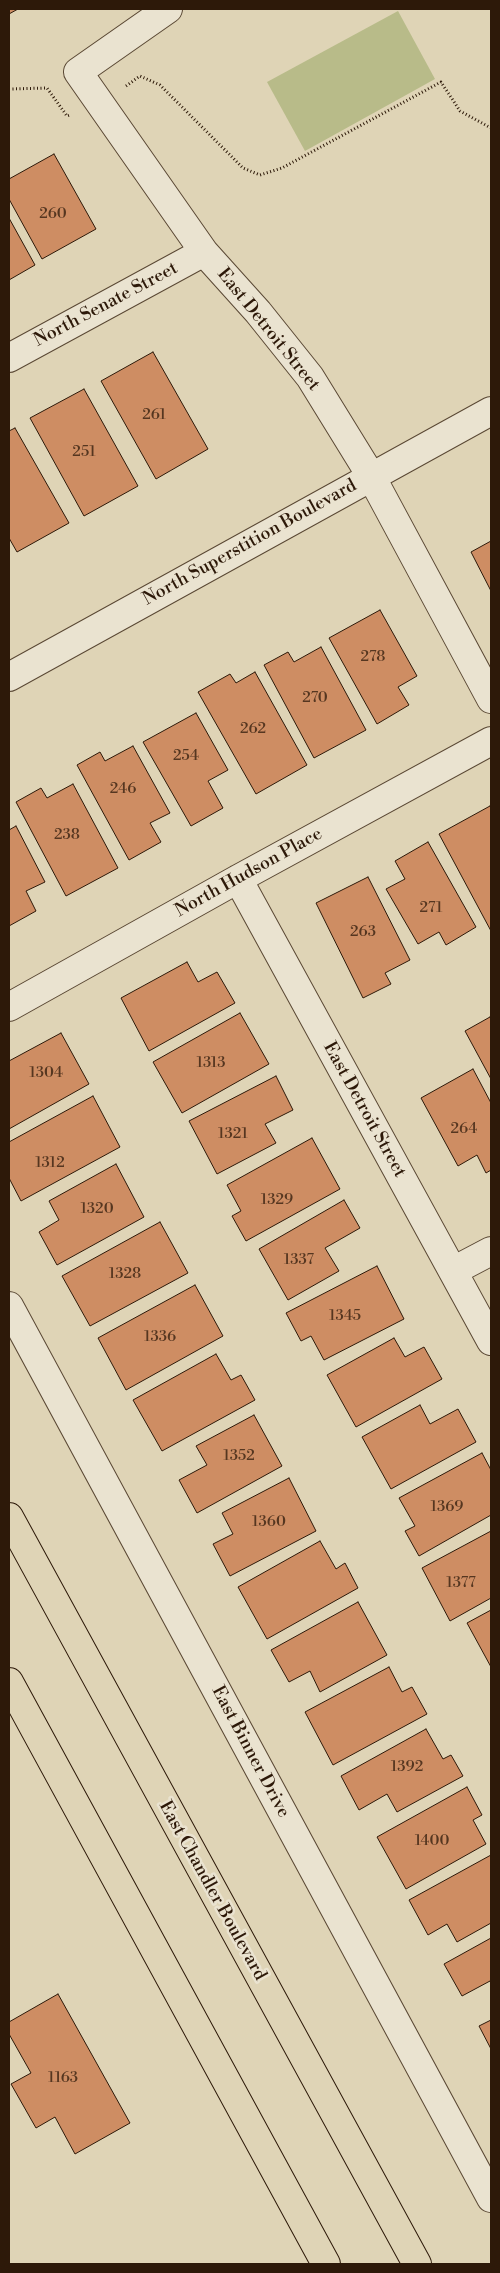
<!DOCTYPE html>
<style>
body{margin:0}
#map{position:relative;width:500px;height:2273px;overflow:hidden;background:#dfd4b6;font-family:"Libre Bodoni",serif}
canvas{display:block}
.frame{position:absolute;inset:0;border:10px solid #2d1909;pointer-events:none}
</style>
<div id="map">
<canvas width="500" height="2273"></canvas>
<div class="frame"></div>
</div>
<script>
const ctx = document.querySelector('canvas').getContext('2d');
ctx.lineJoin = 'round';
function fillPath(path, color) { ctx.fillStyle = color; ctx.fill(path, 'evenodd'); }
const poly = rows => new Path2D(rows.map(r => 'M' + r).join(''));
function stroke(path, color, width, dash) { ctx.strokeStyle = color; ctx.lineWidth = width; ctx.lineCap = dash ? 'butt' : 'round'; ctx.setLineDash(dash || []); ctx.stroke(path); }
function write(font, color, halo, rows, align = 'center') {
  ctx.font = font + ' "Libre Bodoni",serif'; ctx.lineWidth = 5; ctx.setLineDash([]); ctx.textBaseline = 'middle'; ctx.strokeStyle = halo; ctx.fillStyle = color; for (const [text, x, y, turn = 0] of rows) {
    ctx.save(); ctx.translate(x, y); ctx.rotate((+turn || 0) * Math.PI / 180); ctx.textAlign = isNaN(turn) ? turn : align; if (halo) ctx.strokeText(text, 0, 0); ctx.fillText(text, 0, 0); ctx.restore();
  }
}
fillPath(poly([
 [398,11,435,79,305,151,267,82]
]), '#b8bb89');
const building = poly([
 [9,9,18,9,9,14,9,9],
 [54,154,96,229,42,259,9,199,9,179,54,154],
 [9,218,35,265,9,280,9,218],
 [153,352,208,449,156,479,101,381,153,352],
 [84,389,138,486,84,516,30,418,84,389],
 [15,428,69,523,17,552,9,538,9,431,15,428],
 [491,541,491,591,471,552,491,541],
 [380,610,417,676,398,687,409,705,377,724,329,638,380,610],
 [321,647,366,730,314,758,264,665,288,652,294,662,321,647],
 [255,672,307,765,256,794,198,692,230,674,236,683,255,672],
 [196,713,228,770,208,781,223,808,191,826,143,742,196,713],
 [133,746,170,813,150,823,161,842,129,860,77,765,100,752,105,761,133,746],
 [73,784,118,868,66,896,16,802,41,788,47,798,73,784],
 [490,806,491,808,491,931,439,834,490,806],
 [16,826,45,882,26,891,36,911,9,926,9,830,16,826],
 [428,842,476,927,446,945,439,932,418,944,386,889,405,879,395,861,428,842],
 [368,877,410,960,385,973,391,984,363,998,316,903,368,877],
 [187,962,198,982,217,972,235,1003,149,1051,121,998,187,962],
 [240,1013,269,1064,182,1113,153,1062,240,1013],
 [490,1017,491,1019,491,1079,465,1031,490,1017],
 [61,1033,89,1084,9,1129,9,1061,61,1033],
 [473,1069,491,1103,491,1170,486,1173,477,1155,458,1166,421,1098,473,1069],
 [276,1076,293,1110,265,1124,276,1143,217,1174,189,1121,276,1076],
 [93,1096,120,1147,21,1201,9,1178,9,1142,93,1096],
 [312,1138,340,1189,246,1241,232,1216,241,1211,227,1185,312,1138],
 [116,1164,144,1217,57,1265,39,1232,59,1220,49,1201,116,1164],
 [344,1200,360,1228,325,1248,339,1271,288,1300,259,1249,344,1200],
 [160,1222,188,1273,90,1326,62,1276,160,1222],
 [377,1266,404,1319,324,1360,311,1336,301,1341,286,1313,377,1266],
 [195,1285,223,1336,126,1390,98,1338,195,1285],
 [394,1338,405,1357,424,1347,442,1379,356,1427,327,1375,394,1338],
 [216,1354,231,1380,241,1375,255,1400,162,1451,133,1400,216,1354],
 [420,1405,430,1424,458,1409,476,1442,391,1489,362,1437,420,1405],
 [254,1415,282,1466,197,1513,179,1480,207,1465,196,1446,254,1415],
 [482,1453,491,1470,491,1515,419,1556,405,1531,415,1526,399,1498,482,1453],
 [289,1478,316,1531,230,1576,213,1544,233,1534,222,1513,289,1478],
 [491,1531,491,1598,450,1621,422,1568,491,1531],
 [320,1541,336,1569,345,1563,358,1588,267,1639,238,1587,320,1541],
 [358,1602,387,1655,320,1692,310,1671,289,1682,271,1650,358,1602],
 [491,1610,491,1667,467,1623,491,1610],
 [389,1667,402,1692,412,1687,427,1714,333,1765,305,1712,389,1667],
 [426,1729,443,1759,451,1755,463,1776,397,1812,387,1794,359,1810,341,1776,426,1729],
 [467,1787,482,1815,473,1820,486,1844,406,1889,377,1837,467,1787],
 [491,1855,491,1923,457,1942,447,1924,428,1935,409,1900,491,1855],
 [491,1938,491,1983,490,1981,462,1996,444,1964,491,1938],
 [58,1994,130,2123,75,2154,55,2117,36,2128,11,2084,31,2073,9,2034,9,2022,58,1994],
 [491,2020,491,2049,479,2026,491,2020]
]);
fillPath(building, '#ce8d63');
stroke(building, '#2d1909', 1);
const minor = poly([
 [168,9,78,72,204,252,258,312,310,377,371,476,491,699],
 [9,358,204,252],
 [9,677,491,411],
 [238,879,491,1341],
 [9,1007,238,879,491,741],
 [453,1271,491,1251],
 [9,1306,491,2198]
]);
const major = poly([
 [9,1517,417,2264],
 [9,1682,326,2264]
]);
stroke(minor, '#5a4834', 30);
stroke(major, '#2d1909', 30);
stroke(poly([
 [126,86,140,76,160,85,243,168,260,175,282,168,441,82,460,111,491,128],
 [9,89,47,88,67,116,70,115]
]), '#2d1909', 3, [1, 2.5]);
stroke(minor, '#eae3d0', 28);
stroke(major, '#dfd4b6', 28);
write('15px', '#553620', null, [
 ["260",53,214],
 ["261",154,415],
 ["251",84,452],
 ["278",373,657],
 ["270",315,698],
 ["262",253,729],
 ["254",186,756],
 ["246",123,789],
 ["238",67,835],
 ["271",431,908],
 ["263",363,932],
 ["1313",211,1063],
 ["1304",46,1073],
 ["264",464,1129],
 ["1321",233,1134],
 ["1312",50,1163],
 ["1329",277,1200],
 ["1320",97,1209],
 ["1337",299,1260],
 ["1328",125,1274],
 ["1345",345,1316],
 ["1336",160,1337],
 ["1352",239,1456],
 ["1369",447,1507],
 ["1360",269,1522],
 ["1377",461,1583],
 ["1392",407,1767],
 ["1400",432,1841],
 ["1163",63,2078]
]);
write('18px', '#2d1909', '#eae3d0', [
 ["North Senate Street",106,305,-28],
 ["East Detroit Street",268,330,51],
 ["North Superstition Boulevard",250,543,-29],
 ["North Hudson Place",249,873,-29],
 ["East Detroit Street",364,1110,61],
 ["East Binner Drive",250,1752,62],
 ["East Chandler Boulevard",212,1891,61]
]);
</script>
